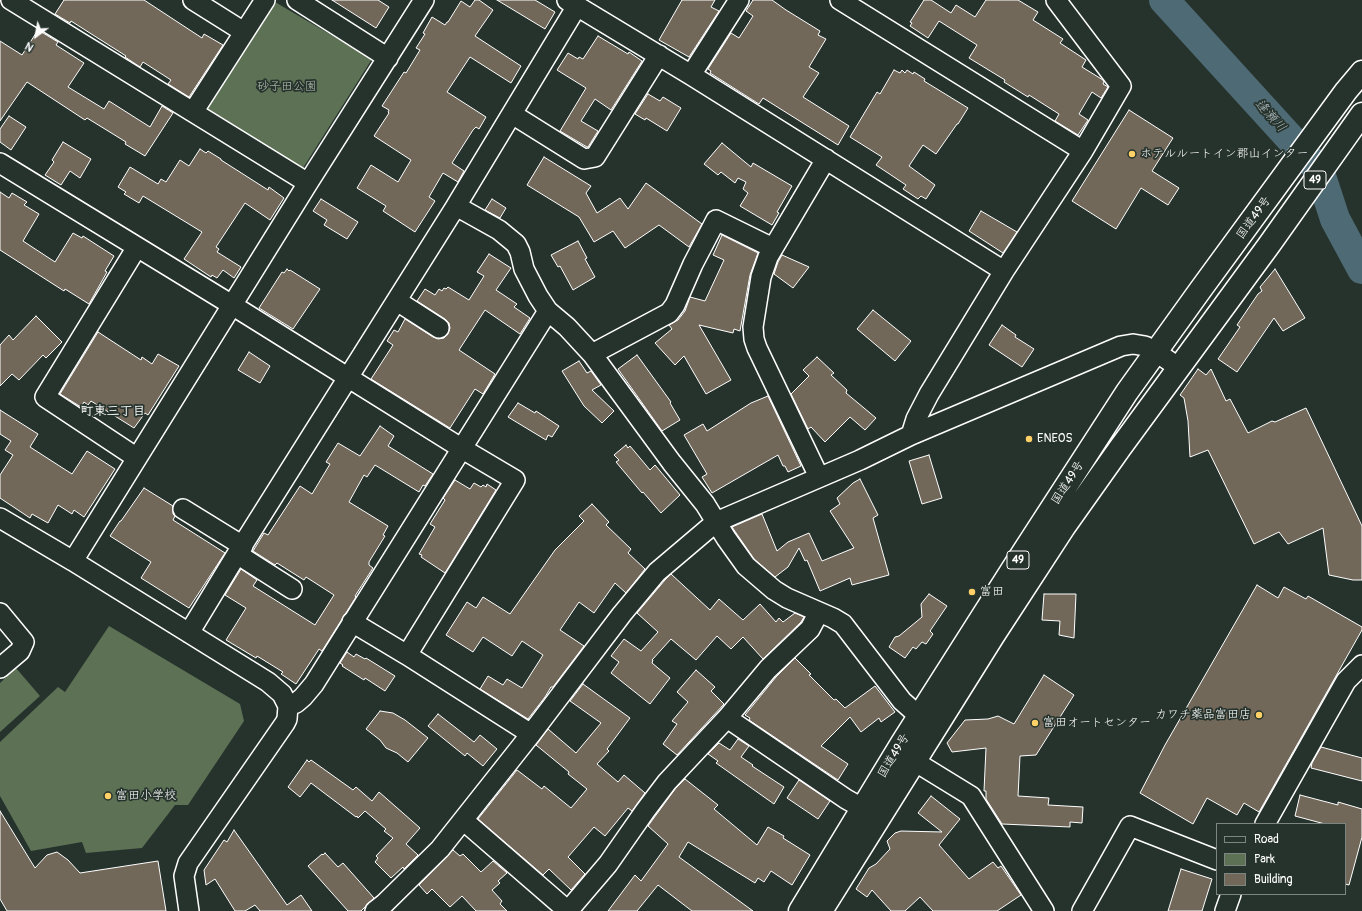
<!DOCTYPE html>
<meta charset="utf-8">
<style>
body{margin:0}
#map{position:relative;width:1362px;height:911px;overflow:hidden;background:#26332d;font-family:Pangolin,sans-serif}
canvas{display:block}
.legend{position:absolute;left:1216px;top:823px;width:130px;height:72px;box-sizing:border-box;background:#26332d;border:1px solid #7d8581;margin:0;padding:5px 7px;list-style:none;font-size:12px;color:#fff}
.legend li{display:flex;align-items:center;gap:8px;height:20px}
.legend b{width:20px;border:1px solid #7d8581}
.north{position:absolute;left:16px;top:16px;width:40px;height:40px;-webkit-text-stroke:3px #26332d;paint-order:stroke;rotate:212deg;font-size:11px;font-weight:700;line-height:16px;text-align:center;color:#fff}
.north::after{content:'';display:block;margin:auto;width:14px;height:18px;background:#fff;clip-path:polygon(50% 0,100% 100%,50% 72%,0 100%)}
</style>
<div id="map">
<canvas width="1362" height="911"></canvas>
<ul class="legend">
<li><b style="height:5px;background:#26332d"></b>Road</li>
<li><b style="height:11px;background:#5d7155"></b>Park</li>
<li><b style="height:11px;background:#71685a"></b>Building</li>
</ul>
<div class="north">N</div>
</div>
<script>
const ctx = document.querySelector('canvas').getContext('2d');
ctx.lineJoin = 'round';
function fillPath(path, color) { ctx.fillStyle = color; ctx.fill(path, 'evenodd'); }
const poly = rows => new Path2D(rows.map(r => 'M' + r).join(''));
function stroke(path, color, width, dash) { ctx.strokeStyle = color; ctx.lineWidth = width; ctx.lineCap = dash ? 'butt' : 'round'; ctx.setLineDash(dash || []); ctx.stroke(path); }
function write(font, color, halo, rows, align = 'center') {
  ctx.font = font + ' Pangolin,"Klee One",sans-serif'; ctx.lineWidth = 3.5; ctx.setLineDash([]); ctx.textBaseline = 'middle'; ctx.strokeStyle = halo; ctx.fillStyle = color; for (const [text, x, y, turn = 0] of rows) {
    ctx.save(); ctx.translate(x, y); ctx.rotate((+turn || 0) * Math.PI / 180); ctx.textAlign = isNaN(turn) ? turn : align; if (halo) ctx.strokeText(text, 0, 0); ctx.fillText(text, 0, 0); ctx.restore();
  }
}
fillPath(poly([
 [275,2,372,59,303,168,204,112],
 [109,626,240,704,244,721,188,805,175,805,142,848,86,853,82,842,31,851,0,796,0,742,58,687,65,692],
 [16,668,40,696,0,732,0,683]
]), '#5d7155');
stroke(poly([
 [1164,0,1319,170,1335,219,1362,269]
]), '#4e6a74', 30);
const building = poly([
 [64,0,144,0,202,38,204,34,223,45,189,97,168,84,171,80,143,62,140,67,125,57,126,56,71,21,70,23,55,14,64,0],
 [332,0,378,0,389,7,376,28,332,0],
 [475,0,479,0,493,10,475,36,521,66,511,83,470,57,447,92,486,117,479,129,476,127,473,130,452,163,464,171,458,182,443,173,429,197,435,201,415,232,383,211,386,206,357,188,371,165,398,182,411,160,374,136,389,113,388,112,389,110,382,106,404,72,406,73,420,50,416,48,425,34,423,33,432,17,445,25,447,22,448,22,461,1,470,7,475,0],
 [497,0,535,0,555,12,545,29,497,0],
 [682,0,715,0,711,7,719,11,689,57,659,40,682,0],
 [753,0,772,0,786,10,820,31,818,35,826,39,809,67,819,73,803,97,849,126,838,145,763,98,759,104,710,73,711,71,708,69,731,33,739,38,753,16,746,11,753,0],
 [924,0,931,0,951,13,956,5,975,17,986,0,1018,0,1038,12,1033,20,1063,39,1060,43,1086,60,1082,67,1103,80,1104,82,1103,84,1108,87,1101,98,1092,92,1079,114,1088,120,1078,135,1055,121,1059,114,1029,95,1028,97,1004,82,1005,80,969,58,977,45,939,21,928,38,910,26,912,23,910,22,924,0],
 [38,30,58,42,56,45,84,63,68,87,104,109,109,101,150,127,162,106,173,113,145,156,125,144,126,142,87,118,85,120,27,82,0,121,0,41,22,55,38,30],
 [598,36,628,54,629,52,642,61,611,110,595,99,581,121,598,131,588,147,587,147,560,131,586,88,557,70,568,53,578,59,579,57,583,59,598,36],
 [894,70,900,73,902,70,905,73,907,70,913,74,914,72,925,79,924,81,968,108,958,124,957,124,936,154,923,145,909,166,935,185,926,199,921,196,918,199,903,189,906,185,876,165,882,157,850,137,877,92,880,94,894,70],
 [648,94,660,101,663,97,681,108,667,131,646,118,645,120,635,114,648,94],
 [1129,110,1173,138,1152,171,1179,188,1168,205,1141,188,1116,229,1072,201,1129,110],
 [9,116,26,127,11,150,0,142,0,129,9,116],
 [63,142,91,159,80,178,70,171,61,185,45,175,54,162,52,160,63,142],
 [722,143,751,167,753,163,792,186,777,212,779,213,772,225,740,206,748,193,743,189,746,182,738,178,735,183,721,172,718,175,704,164,722,143],
 [200,149,206,153,208,151,221,159,221,160,268,190,269,187,284,198,270,220,245,203,216,247,219,249,217,252,241,267,234,278,223,270,217,278,212,275,211,277,184,259,202,232,143,196,139,203,124,194,126,192,118,187,130,167,158,184,161,179,166,182,180,160,189,166,200,149],
 [544,157,591,186,586,193,597,213,620,198,628,209,646,183,702,224,689,247,659,225,625,248,613,231,594,242,579,217,527,185,544,157],
 [0,192,9,198,12,193,27,202,24,205,39,214,23,241,55,262,73,233,82,238,83,236,114,256,105,271,107,272,89,304,65,289,64,291,0,250,0,192],
 [321,199,358,222,347,239,324,225,327,220,313,211,321,199],
 [492,199,506,208,500,218,485,210,492,199],
 [981,211,1017,232,1003,253,969,231,981,211],
 [722,235,758,253,750,275,740,331,734,329,733,333,699,325,731,380,706,394,684,356,675,365,655,343,672,329,669,325,678,320,685,311,690,297,705,301,724,260,713,255,722,235],
 [578,241,587,258,585,259,595,277,573,290,560,266,558,267,551,255,578,241],
 [489,254,511,268,496,290,517,304,514,307,530,318,520,334,485,310,459,350,495,374,483,394,475,389,450,428,371,379,393,345,387,341,394,330,398,332,405,319,433,337,438,339,444,338,448,334,450,328,449,323,445,319,417,301,425,289,435,295,439,289,442,291,444,288,446,289,448,287,469,300,484,276,477,272,489,254],
 [782,255,809,267,793,288,774,274,778,262,782,255],
 [287,269,289,271,290,270,320,289,293,329,259,308,282,272,284,273,287,269],
 [1275,269,1305,318,1283,331,1274,318,1237,372,1218,359,1240,327,1237,325,1258,294,1262,291,1260,287,1275,269],
 [873,310,911,341,895,361,857,329,873,310],
 [36,316,62,342,46,358,43,355,19,380,12,374,0,386,0,345,9,335,13,340,36,316],
 [1002,325,1016,335,1015,337,1034,349,1022,367,989,345,1002,325],
 [98,332,141,360,142,357,152,364,158,354,179,366,148,415,145,413,134,428,91,401,88,405,84,402,81,407,60,394,98,332],
 [249,352,270,366,260,383,238,370,249,352],
 [637,355,671,402,670,403,680,420,662,431,618,369,637,355],
 [817,357,834,373,831,375,847,390,846,393,876,418,865,430,850,417,825,442,811,427,808,429,791,394,809,376,803,370,817,357],
 [579,361,587,373,591,371,601,385,592,390,614,411,602,423,584,406,562,371,579,361],
 [1198,369,1206,375,1211,369,1226,401,1230,399,1248,433,1272,421,1275,422,1306,408,1362,526,1362,580,1353,580,1329,575,1323,528,1288,544,1279,532,1254,544,1208,450,1190,457,1188,421,1184,398,1180,395,1198,369],
 [768,396,801,466,788,472,785,466,783,466,778,455,712,493,702,477,707,474,684,435,703,424,707,431,751,403,768,396],
 [518,403,535,413,536,411,559,426,552,437,548,435,546,440,508,417,518,403],
 [0,410,38,434,30,447,72,474,87,451,115,469,84,517,74,510,72,514,58,505,48,523,32,514,30,518,0,498,0,475,13,455,5,450,11,441,0,434,0,410],
 [380,426,394,436,388,446,433,474,425,486,423,485,419,492,375,465,367,477,364,475,349,502,388,526,383,535,385,536,369,562,369,565,373,568,355,596,356,597,322,651,319,649,296,684,281,674,283,672,257,656,256,658,226,640,246,608,225,595,241,569,257,580,253,586,315,625,334,595,306,577,304,580,277,563,275,565,253,551,264,533,268,535,300,486,312,494,330,464,326,462,338,443,360,456,380,426],
 [626,445,628,448,630,446,650,470,655,465,680,495,661,513,643,492,642,493,616,462,619,460,614,455,626,445],
 [929,455,942,498,922,504,909,461,929,455],
 [860,479,878,515,873,518,889,575,852,585,850,578,820,591,807,560,805,561,799,548,788,567,775,577,754,559,732,527,762,514,777,551,788,542,809,533,822,561,854,548,830,511,840,504,837,498,853,483,860,479],
 [455,480,470,489,474,483,481,487,483,485,486,487,487,484,496,490,445,573,421,557,422,555,419,554,435,527,430,524,445,500,443,498,455,480],
 [144,488,173,506,173,514,175,516,173,520,225,553,189,608,141,578,151,562,110,536,120,521,121,521,144,488],
 [592,504,609,522,606,525,631,549,628,553,645,569,626,593,615,583,594,613,579,602,560,630,584,646,553,687,551,687,545,697,528,719,480,689,488,676,503,685,507,679,522,688,543,655,522,641,512,656,483,637,473,652,446,635,467,602,476,608,483,597,510,614,555,550,584,521,579,516,592,504],
 [671,574,710,610,719,599,743,620,760,604,776,622,779,618,783,622,795,613,804,617,801,622,763,659,743,637,731,649,717,636,696,660,671,639,652,660,653,660,652,663,670,678,650,704,611,673,619,662,611,656,624,639,641,651,658,632,637,613,665,580,671,574],
 [1257,585,1278,598,1284,587,1306,599,1308,596,1362,627,1362,630,1259,812,1244,803,1237,815,1207,798,1193,824,1140,793,1165,745,1257,585],
 [929,594,947,606,930,631,933,634,926,644,922,642,916,649,913,647,905,658,889,647,895,637,899,636,922,617,921,604,929,594],
 [1044,594,1076,594,1074,638,1059,635,1060,621,1042,620,1044,594],
 [347,652,354,657,356,654,365,659,366,658,395,676,385,691,365,678,364,680,342,666,343,665,340,663,347,652],
 [795,658,811,674,809,675,834,700,836,699,845,708,875,686,895,712,881,722,879,718,861,732,850,717,821,746,848,764,838,780,749,720,750,718,745,715,776,677,795,658],
 [696,670,715,687,711,691,724,704,677,755,663,744,677,724,672,721,688,702,677,692,696,670],
 [1044,675,1074,695,1036,755,1020,756,1018,796,1049,798,1048,805,1083,807,1082,823,1070,822,1070,827,1002,824,986,799,986,791,984,791,986,748,952,752,947,743,965,720,988,719,998,716,1014,724,1044,675],
 [583,684,630,718,607,749,609,751,597,764,618,782,624,775,645,793,632,811,628,808,605,836,594,827,568,857,585,874,571,890,549,869,543,875,478,819,517,770,542,789,544,786,571,808,587,789,568,774,569,772,536,745,548,729,576,753,601,723,570,701,583,684],
 [380,711,393,713,405,720,428,738,408,762,397,753,386,748,380,740,366,729,380,711],
 [438,714,474,742,480,735,497,749,483,766,467,753,465,756,428,726,438,714],
 [738,739,749,746,741,757,753,765,752,766,784,787,774,804,716,763,718,761,708,754,719,743,730,750,738,739],
 [1321,747,1362,758,1362,781,1311,768,1312,763,1321,747],
 [307,760,309,762,311,760,353,790,356,787,372,801,379,792,420,828,406,844,418,855,404,869,403,867,391,878,375,862,378,858,376,856,393,838,384,831,386,829,365,811,358,818,357,816,356,817,311,783,300,797,288,787,307,760],
 [685,779,718,805,714,809,757,845,768,827,784,836,783,838,810,855,792,885,771,871,764,882,758,878,755,883,688,842,679,857,753,911,692,911,658,885,637,911,608,911,635,875,641,881,668,844,648,826,675,789,685,779],
 [799,780,830,801,818,819,787,798,799,780],
 [1300,795,1338,805,1338,802,1362,809,1362,837,1349,885,1345,884,1345,824,1325,824,1295,816,1300,795],
 [931,796,960,819,939,845,969,879,993,862,998,868,1001,866,1021,895,997,911,933,911,920,897,905,911,891,911,872,890,867,897,856,889,869,868,876,864,890,849,887,841,895,833,901,831,942,832,918,813,931,796],
 [0,811,35,868,47,855,57,852,68,860,80,873,158,861,166,911,7,911,0,899,0,811],
 [234,830,287,905,301,895,312,911,260,911,255,905,245,911,235,911,215,879,206,885,204,870,224,840,227,842,234,830],
 [453,850,460,856,463,854,481,872,493,861,507,873,498,881,500,883,492,890,502,901,500,904,507,911,476,911,462,896,450,907,432,889,427,894,419,885,453,850],
 [325,853,338,867,343,863,374,898,361,911,348,911,308,866,322,854,323,855,325,853],
 [1181,869,1212,879,1202,911,1168,911,1181,869]
]);
fillPath(building, '#71685a');
stroke(building, '#fff', 1);
const minor = poly([
 [11,0,308,183],
 [193,0,244,32],
 [297,0,388,58],
 [567,0,691,75,1004,271],
 [840,0,1083,151],
 [577,6,456,206,499,230,516,244,520,252,524,269,538,296,548,311,567,327,592,354,672,463,705,504,726,538,746,566,774,590,787,598,833,618,843,624,902,701,919,716],
 [691,75,739,0],
 [193,112,265,0],
 [512,114,584,159,595,157,659,55],
 [0,163,232,305,461,448,515,480,407,655],
 [137,247,45,397,137,458],
 [397,301,439,328],
 [592,354,669,313,675,305,693,264,716,220,773,248],
 [911,435,916,419,929,394,1004,271,1083,151,1121,86,1056,0],
 [819,477,757,348,754,339,753,327,761,277,768,257,826,159],
 [183,509,243,546],
 [0,518,73,561,268,682,282,694,288,706,287,719,285,723,188,863,184,876,189,911],
 [237,554,292,589],
 [73,561,308,183,424,0],
 [0,613,24,642,20,651,0,668],
 [352,622,407,655,531,734],
 [189,633,237,554,456,206],
 [288,706,296,703,303,697,314,684,548,311],
 [727,718,846,799,862,808],
 [914,761,971,796,1044,911],
 [463,820,568,911,608,864,645,811,667,782,727,718,768,669,810,629,819,612],
 [1265,824,1346,681,1362,665],
 [375,911,384,904,440,849,531,734,622,614,657,572,716,522,860,460,911,435,1121,346,1133,344,1145,346,1156,352,1178,367],
 [1082,911,1130,826,1217,860],
 [1225,911,1231,894]
]);
const highway = poly([
 [800,911,902,743,1024,551,1127,392,1201,289,1346,91,1362,72],
 [821,911,993,636,1064,527,1120,448,1269,245,1362,114]
]);
stroke(minor, '#fff', 22);
stroke(highway, '#fff', 25);
stroke(minor, '#26332d', 19);
stroke(highway, '#26332d', 22);
for (const [x, y, r, color] of [
 [1132,154,4,"#ffd166"],
 [1029,439,4,"#ffd166"],
 [972,592,4,"#ffd166"],
 [1259,715,4,"#ffd166"],
 [1035,723,4,"#ffd166"],
 [108,796,4,"#ffd166"]
]) { const dot = new Path2D(); dot.arc(x, y, r, 0, 2 * Math.PI); ctx.fillStyle = color; ctx.fill(dot); stroke(dot, '#26332d', 1.5); }
for (const [x, y, w] of [
 [1315,180,22],
 [1018,560,22]
]) { const box = new Path2D(); box.roundRect(x - w / 2, y - 9, w, 18, 3); ctx.fillStyle = '#26332d'; ctx.fill(box); stroke(box, '#fff', 1); }
write('bold 11px', '#fff', null, [
 ["49",1315,180],
 ["49",1018,560]
]);
write('12px', '#b6bfb2', '#26332d', [
 ["砂子田公園",287,87]
]);
write('12px', '#fff', '#26332d', [
 ["ホテルルートイン郡山インター",1140,154],
 ["ENEOS",1037,439],
 ["富田",980,592],
 ["カワチ薬品富田店",1251,715,"right"],
 ["富田オートセンター",1043,723],
 ["富田小学校",116,796]
], 'left');
write('12px', '#fff', '#26332d', [
 ["国道49号",1254,218,-54],
 ["国道49号",1068,483,-57],
 ["国道49号",894,756,-59]
]);
write('italic 13px', '#afbcc0', '#26332d', [
 ["逢瀬川",1270,116,48]
]);
write('bold 13px', '#fff', '#26332d', [
 ["町東三丁目",113,412]
]);
</script>
